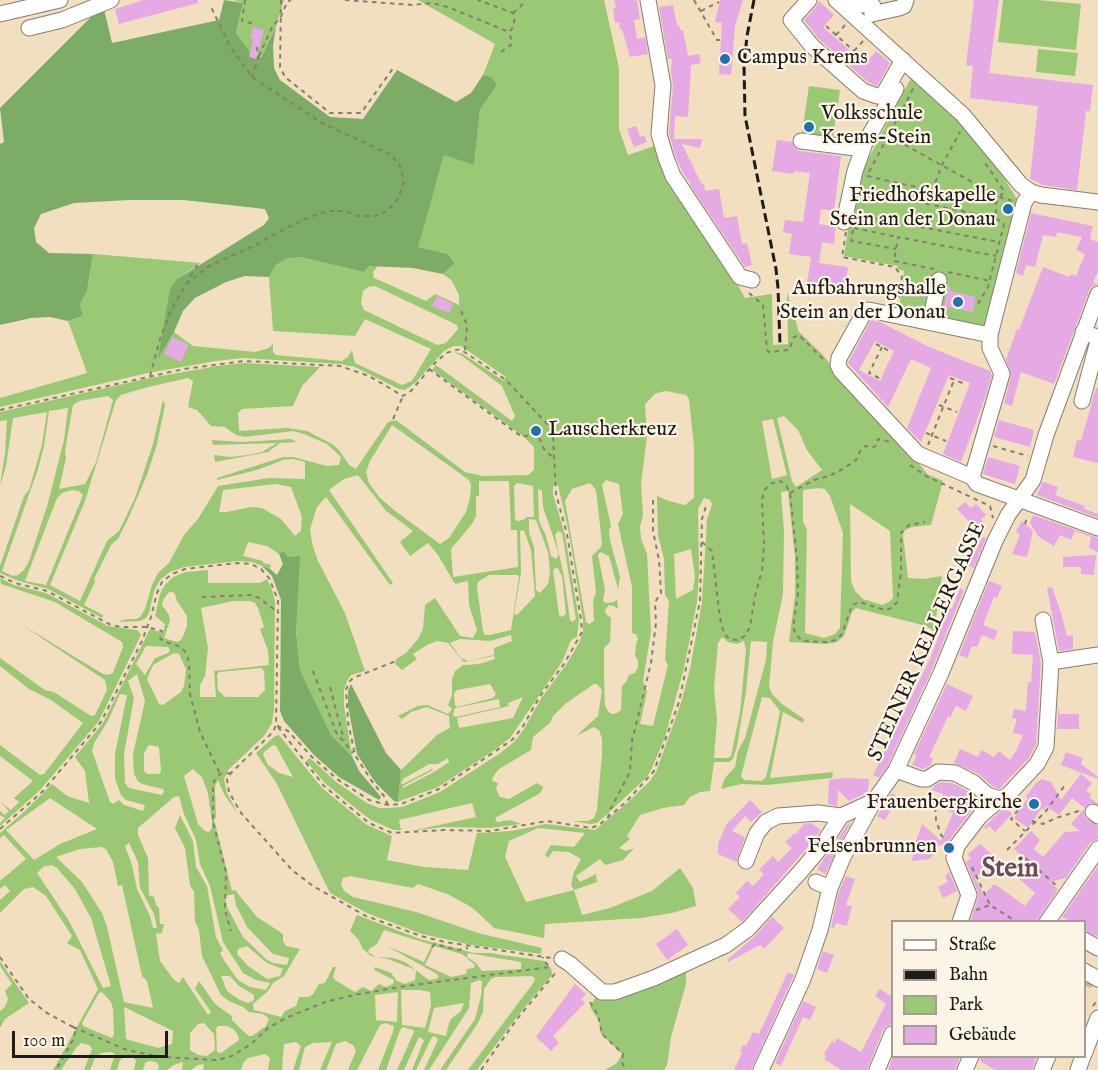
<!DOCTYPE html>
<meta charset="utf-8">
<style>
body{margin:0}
#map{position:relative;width:1098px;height:1070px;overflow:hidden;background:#f1dfc0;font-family:"IM FELL English",serif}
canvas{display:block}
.legend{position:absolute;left:891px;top:920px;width:195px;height:138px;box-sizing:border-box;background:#fcf5e5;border:2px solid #a29e95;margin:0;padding:8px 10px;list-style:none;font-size:18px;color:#1c1c1c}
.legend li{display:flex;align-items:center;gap:12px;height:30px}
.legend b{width:30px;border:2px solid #a29e95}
.scale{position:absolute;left:12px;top:1031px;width:156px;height:27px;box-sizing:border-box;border:3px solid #1c1c1c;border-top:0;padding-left:8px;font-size:18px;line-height:21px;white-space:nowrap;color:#1c1c1c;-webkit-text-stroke:4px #fcf5e5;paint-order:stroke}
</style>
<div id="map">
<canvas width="1098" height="1070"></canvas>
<ul class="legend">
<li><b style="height:8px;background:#fff"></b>Straße</li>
<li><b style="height:8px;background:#1c1c1c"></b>Bahn</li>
<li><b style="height:16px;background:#9bc875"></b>Park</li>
<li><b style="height:16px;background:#e5a9e4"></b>Gebäude</li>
</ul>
<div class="scale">100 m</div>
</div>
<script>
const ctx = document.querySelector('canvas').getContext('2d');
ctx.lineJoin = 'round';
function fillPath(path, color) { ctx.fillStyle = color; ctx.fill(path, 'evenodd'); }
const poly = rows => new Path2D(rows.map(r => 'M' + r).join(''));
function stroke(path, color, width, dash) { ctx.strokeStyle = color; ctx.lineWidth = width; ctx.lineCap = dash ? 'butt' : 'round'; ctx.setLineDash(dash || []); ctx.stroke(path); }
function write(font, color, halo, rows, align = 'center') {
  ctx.font = font + ' "IM FELL English",serif'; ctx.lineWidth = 4.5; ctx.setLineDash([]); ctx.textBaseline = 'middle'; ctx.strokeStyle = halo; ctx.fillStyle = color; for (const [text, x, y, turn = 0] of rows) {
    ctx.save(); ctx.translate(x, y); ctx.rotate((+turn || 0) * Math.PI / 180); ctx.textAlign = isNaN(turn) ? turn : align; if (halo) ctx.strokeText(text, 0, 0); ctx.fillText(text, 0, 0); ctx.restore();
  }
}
fillPath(poly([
 [233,0,284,0,276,27,261,58,251,53,236,33,243,3],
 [418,0,604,0,619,68,619,129,628,155,657,145,745,298,772,294,773,345,788,344,787,292,799,332,823,355,839,376,914,457,927,474,943,481,931,525,912,527,905,530,903,535,908,578,924,579,942,576,934,631,926,626,856,608,852,612,844,636,837,642,826,644,789,642,795,595,795,558,788,491,781,492,784,531,783,594,773,642,769,687,772,694,782,704,804,719,803,723,783,712,770,778,833,772,832,778,767,785,741,784,721,789,725,778,735,767,738,751,745,738,766,660,767,642,751,641,746,691,737,746,733,759,729,762,714,762,710,791,700,792,690,797,684,805,663,808,640,815,627,836,630,839,619,848,626,851,634,848,623,860,605,865,600,859,576,876,580,882,596,874,597,882,574,890,582,915,610,908,652,891,680,868,693,888,696,906,672,913,641,918,545,924,544,938,494,928,475,910,466,904,447,894,418,884,413,888,350,876,343,878,341,884,344,891,353,897,416,912,478,933,542,948,541,954,472,945,422,934,367,913,330,893,277,784,256,753,275,736,279,735,322,788,367,825,392,836,387,860,424,867,468,870,477,833,511,831,546,824,595,830,627,803,650,781,656,772,681,703,690,669,702,602,707,520,712,504,710,500,704,498,698,509,699,573,697,602,684,668,665,737,651,770,646,778,606,815,597,823,590,824,573,821,588,821,594,818,597,810,602,754,602,739,599,730,594,727,576,736,598,716,602,690,597,684,594,684,565,704,553,716,550,723,533,737,531,750,499,769,493,777,492,781,498,783,496,789,500,797,509,799,537,783,543,787,541,792,537,795,495,818,497,822,510,820,521,824,490,828,443,827,411,831,476,817,472,803,399,820,401,830,394,830,371,820,359,811,326,784,306,761,310,758,336,782,367,803,379,808,388,808,402,807,440,792,499,754,514,742,524,729,542,697,566,665,579,643,583,632,583,620,569,533,558,485,553,486,553,494,565,535,579,620,577,637,571,640,562,662,510,738,496,749,438,787,400,801,398,802,401,770,437,735,450,728,449,716,427,707,411,712,402,719,398,716,418,706,427,705,448,714,452,709,448,705,452,695,452,679,455,671,463,665,479,664,495,659,494,656,464,662,448,643,437,641,427,645,413,654,417,659,402,670,395,664,396,659,406,653,418,639,423,629,425,605,435,598,460,636,473,638,477,630,469,605,468,581,455,584,438,555,428,543,410,556,400,542,413,531,386,511,358,475,344,479,329,490,393,583,390,585,326,497,317,507,310,529,312,543,318,561,345,613,365,671,351,675,347,681,344,690,344,706,352,756,331,735,300,670,289,557,283,551,279,554,267,546,248,542,243,556,263,561,263,563,271,565,270,569,252,562,238,561,184,567,170,572,160,580,154,591,149,613,146,618,140,621,117,622,127,619,137,619,140,617,145,609,152,585,158,573,169,563,184,535,198,519,218,486,269,478,305,479,305,462,293,459,283,460,257,470,217,480,217,478,283,457,293,457,327,466,339,465,341,457,327,444,304,434,293,431,245,437,236,435,225,427,211,426,197,410,188,407,193,381,188,378,148,387,121,395,116,400,85,501,50,585,80,601,107,541,119,531,135,498,153,444,163,400,165,405,157,444,147,475,128,519,118,539,111,545,94,579,95,582,84,605,103,615,102,618,48,589,16,580,0,573,0,566,24,496,29,490,42,445,47,412,13,418,6,466,0,486,5,453,7,420,0,421,0,412,150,378,217,366,244,363,320,367,302,386,293,406,242,409,238,413,239,431,286,428,307,431,332,444,339,450,349,465,356,469,388,422,396,420,465,472,483,476,528,475,534,470,534,447,524,437,432,370,436,365,512,421,515,416,502,386,462,356,454,352,463,354,504,381,506,377,461,346,453,346,444,351,415,383,405,390,399,389,355,367,340,364,243,358,216,361,148,373,0,407,0,398,87,373,68,321,83,316,80,304,87,291,93,254,201,263,177,279,159,357,174,332,193,346,255,352,269,348,273,344,273,352,276,355,342,361,348,357,352,350,355,363,402,385,412,381,431,349,365,319,355,336,273,331,269,277,275,266,285,259,300,257,364,272,369,266,378,266,373,272,374,278,426,301,435,294,459,305,459,295,452,281,443,274,455,263,448,254,417,247,444,155,474,164,480,110,497,85,492,77,483,75,495,44],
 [375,286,457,325,458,329,446,343,437,345,364,310,361,303,363,291,368,287],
 [666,391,686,395,689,399,694,446,694,498,685,505,669,501,657,496,658,535,664,559,665,595,669,601,665,660,668,665,653,726,640,724,647,692,643,681,651,632,647,554,641,539,640,527,643,515,641,483,647,436,645,404,656,393],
 [108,396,113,400,106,426,96,462,85,484,59,489,66,458,65,451,73,405,79,401],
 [68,408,64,440,48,503,29,561,24,570,18,575,13,576,2,571,38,469,44,446,49,411],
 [784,416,798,430,807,450,822,470,796,487,792,481,777,418],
 [773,419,787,475,772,479,762,421],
 [392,425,469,480,471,485,470,498,466,512,449,538,440,544,394,510,379,497,369,483,366,472,370,461],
 [606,480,619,484,623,514,618,524,632,587,632,633,636,634,638,639,636,644,635,656,638,660,638,667,635,673,629,675,626,682,622,686,621,710,617,713,611,714,607,710,605,705,604,678,604,648,610,642,611,618,606,614,605,610,609,605,614,606,618,609,617,599,614,602,605,603,603,600,605,589,598,555,600,552,609,556,618,589,620,577,610,540,609,530,611,526,602,485],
 [479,481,509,481,511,530,517,530,518,567,453,577,451,549,472,524,476,516,476,496,479,496],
 [517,483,533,486,534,517,527,517,523,520,517,521,515,519,514,486],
 [590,483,596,490,602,543,601,547,592,556,596,592,593,601,594,621,589,624,586,622,565,501,572,489],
 [276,484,291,487,302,517,301,531,295,536,281,519,262,508,251,507,227,512,219,512,223,490],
 [819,488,825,489,830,496,843,533,840,628,835,634,824,638,805,633,807,530,803,521,803,490],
 [538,489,542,491,543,507,559,554,556,559,551,556,546,536,539,521],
 [72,490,79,491,83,495,46,585,25,581,57,498,62,493],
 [850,504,890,531,893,598,889,602,882,605,863,599,855,591,851,581],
 [529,519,536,520,548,552,550,572,548,584,540,593,536,590,534,547,529,533],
 [524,530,531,550,535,596,517,615,514,614,521,572,520,531],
 [558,531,562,533,576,619,572,622,570,620,564,577,555,535],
 [691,549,695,577,693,590,676,599,674,554],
 [557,567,562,576,566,614,562,617,559,615,553,570],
 [489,575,517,575,519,577,511,630,490,635,485,635,483,631,477,587,478,582],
 [511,635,512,641,494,648,494,655,468,661,461,658,450,643,460,639,490,641],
 [722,637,728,642,737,644,744,641,746,650,740,712,731,756,728,758,714,758,717,720,714,688,718,643],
 [490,684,496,694,493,698,457,707,455,705,454,694,457,690],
 [523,697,513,718,459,728,457,718,509,706,508,703],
 [762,697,770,698,780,711,774,742,766,777,762,781,744,780,741,776],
 [499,699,500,707,456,717,453,715,455,708],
 [273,745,276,746,293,777,279,773,268,765,263,755,264,752],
 [448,758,449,762,434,772,403,788,403,786,433,770,432,769,403,784,401,783,403,779,429,764,438,764],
 [538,828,585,833,574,847,551,845,545,855,548,858,553,851,569,852,581,859,574,872,571,885,574,890,526,902,505,857,509,841],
 [1003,0,1038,0,1081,4,1076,50,998,42],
 [1038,49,1078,53,1075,76,1036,72],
 [912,76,958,119,999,170,1017,199,985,327,899,309,904,271,898,269,898,266,844,256,856,182],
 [809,86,840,90,833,137,802,133],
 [291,439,297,442,280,443,268,452,215,462,214,455,230,457,248,455,262,452,277,443,213,445,212,440,242,442],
 [208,570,208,583,260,583,267,579,272,589,275,602,274,710,272,723,264,736,228,770,224,779,227,793,238,814,224,794,218,780,215,786,216,818,214,819,232,891,235,890,257,917,283,934,283,941,286,946,300,949,284,976,273,983,268,991,253,1004,254,1010,281,1017,285,1011,296,1006,299,997,309,997,313,994,319,984,325,983,333,967,336,967,333,977,335,980,355,992,363,987,371,991,379,984,386,987,393,984,394,980,374,970,375,967,391,973,397,981,405,984,415,980,416,970,388,959,371,956,363,949,358,939,350,931,357,915,420,939,474,953,489,953,544,961,551,968,552,975,516,1018,477,1070,468,1070,534,982,535,978,532,976,495,977,491,979,484,989,483,1012,478,1023,446,1070,440,1070,475,1019,481,996,482,982,480,980,471,983,469,1008,429,1070,424,1070,438,1040,435,1036,432,1037,416,1070,412,1070,424,1040,419,1037,404,1070,397,1070,414,1032,413,1030,403,1027,400,1030,386,1070,378,1070,393,1032,394,1026,385,1023,380,1025,357,1070,348,1070,356,1051,353,1045,345,1041,336,1044,326,1070,320,1070,332,1042,313,1043,305,1047,299,1070,293,1070,301,1046,296,1042,284,1044,282,1070,268,1070,270,1058,265,1054,248,1058,243,1063,241,1070,203,1070,204,1064,198,1065,191,1070,182,1070,183,1062,174,1065,167,1070,158,1070,159,1066,156,1062,149,1061,145,1063,143,1070,134,1070,136,1060,131,1057,125,1056,120,1060,117,1070,110,1070,115,1054,111,1052,101,1053,95,1058,90,1070,84,1070,92,1049,89,1045,81,1043,76,1048,61,1070,53,1070,98,989,80,950,67,943,72,936,46,896,33,887,24,889,0,913,0,900,10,891,5,885,0,889,0,881,26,859,4,835,0,838,0,833,25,811,52,784,67,796,89,803,85,771,75,757,103,723,150,629,163,633,165,624,155,616,160,594,165,585,173,577,186,572],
 [169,592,173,592,175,594,177,601,187,616,187,626,184,634,181,640,177,642,164,638,170,621,169,615,162,605,163,600],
 [233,601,250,601,255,603,258,608,264,627,260,629,268,651,269,665,214,671,216,697,200,697,200,685,205,676,208,648,201,608],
 [146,646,168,647,170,650,168,653,155,658,145,675,136,664],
 [174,653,179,654,186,669,184,686,181,692,163,705,159,704,147,679,153,665],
 [261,668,264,671,265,690,258,697,225,697,218,690,217,675,219,672],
 [137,674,145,701,133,754,134,774,138,781,142,784,163,789,164,792,162,795,129,788,125,783,124,754,134,698,128,681],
 [120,694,127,695,115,754,115,779,121,795,126,800,145,805,143,811,124,805,119,800,113,804,110,802,92,751,94,743,108,721],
 [149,745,159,747,161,771,159,774,147,774,144,771,144,753],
 [193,769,202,777,208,793,212,822,212,828,209,832,205,831,198,824,184,776],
 [179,796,184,814,196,840,200,864,210,886,223,942,243,973,256,980,270,983,266,990,250,987,238,980,225,962,220,953,223,950,216,937,207,886,196,867,193,841,180,815,175,828,185,848,190,885,194,892,195,921,199,930,202,956,221,995,229,1001,243,1007,249,1012,263,1014,269,1019,266,1026,252,1036,249,1036,241,1029,232,1020,232,1016,215,1004,199,981,195,989,211,1012,208,1015,183,977,179,983,174,980,160,961,156,934,162,933,164,924,160,924,159,908,156,905,154,897,149,895,148,858,138,835,138,828,174,797],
 [50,798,97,829,60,844,34,860,6,830],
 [129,843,138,862,140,888,154,914,157,928,153,928,150,916,137,889,132,865,125,846],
 [101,847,106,849,113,862,118,886,122,885,142,976,147,981,153,1008,124,1002,107,927,102,913,82,882,56,857,80,849],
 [52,865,57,868,75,889,91,918,111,986,103,988,69,921,37,873,43,867],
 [234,894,236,905,247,927,273,954,289,958,287,965,273,963,267,960,243,937,227,907,225,896],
 [384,930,432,945,424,962,387,946,437,974,439,977,436,979,429,980,405,962,393,958,376,957,368,952,369,949,377,944],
 [247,946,267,963,283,969,280,976,267,979,248,966,237,954,238,949],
 [434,946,462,954,475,965,474,968,467,969,466,974,451,977,425,965],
 [468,953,521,962,521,969,482,971,476,963,467,957],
 [221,976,230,976,239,986,254,995,254,1000,248,1003,238,999,227,991],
 [401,990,420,990,430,992,431,1006,425,1028,402,1025],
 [102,992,111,1002,113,1009,114,1035,112,1038,83,1026,82,1023,99,993],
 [398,992,397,1022,376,1020,375,995],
 [464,1003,461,1011,452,1018,449,1023,446,1036,428,1032,434,1008],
 [124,1007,173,1031,172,1044,158,1048,126,1039],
 [204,1023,214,1034,215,1050,207,1056,198,1055,190,1050,190,1033,198,1024],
 [218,1026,227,1026,233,1029,238,1035,239,1040,221,1053,217,1052,216,1029],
 [0,578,14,585,46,593,108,626,137,630,141,635,99,721,40,790,0,826,0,823,5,818,0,815,0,811,5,815,9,811,0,802,11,810,19,802,14,798,33,781,0,756,0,745,40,775,44,774,83,723,51,700,29,689,0,666,0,658,45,690,54,692,91,716,95,715,107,690,105,680,19,623,103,674,108,675,113,673,123,647,122,642,55,602,1,584],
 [0,961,29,1003,5,1019,0,1028,0,1011,5,1007,8,999,5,991,12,984,0,966],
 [686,970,686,984,671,1037,667,1065,664,1070,605,1070,617,1063,622,1054,601,1034,599,1021,590,1007,595,998,591,993]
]), '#9bc875');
fillPath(poly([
 [224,0,243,3,236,33,251,53,261,58,276,27,273,45,274,68,280,80,330,117,363,119,397,70,456,102,471,93,483,75,492,77,497,85,480,110,474,165,444,155,418,247,448,254,455,263,443,274,413,268,369,266,364,272,300,257,285,259,275,266,269,277,245,276,226,282,195,298,183,311,174,332,158,359,170,289,177,279,264,225,269,218,265,209,184,200,129,200,74,203,41,214,34,228,36,242,49,253,93,254,87,291,80,304,83,316,68,321,50,317,31,318,0,325,0,144,4,142,0,108,94,14,104,9,112,43,219,20],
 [283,551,289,557,300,556,296,630,300,670,331,735,352,756,359,771,381,797,379,800,339,777,314,755,284,721,280,711,281,600,272,576,262,566,270,569,277,575,283,564,279,554],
 [351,684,386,753,401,770,398,802,394,801,375,782,357,754,348,706,348,691]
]), '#7cac66');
fillPath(poly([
 [143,0,198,0,198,3,119,24,115,9],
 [614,0,637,0,640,19,634,20,637,39,645,37,648,54,630,57,622,29,620,30,619,22,615,23,613,8,616,7],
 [720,0,743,0,735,26,731,75,719,74,722,23,715,22],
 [974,0,999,0,989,73,1093,85,1090,111,1086,111,1077,190,1043,185,1030,179,1038,106,970,98,973,66,966,65],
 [819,1,834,15,823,27,865,64,876,51,890,63,877,86,868,82,819,39,804,20,816,7],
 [673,5,677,25,679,25,680,30,683,30,688,56,699,54,701,63,691,65,688,117,675,116,674,139,702,139,700,148,682,144,702,185,704,184,705,191,719,189,724,218,737,216,742,244,747,243,752,265,745,267,690,185,690,180,688,181,682,171,675,155,669,133,673,86,671,72,672,59,668,59,659,7],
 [253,27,264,30,256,59,249,57,253,39,250,38],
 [636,126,640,137,644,135,647,142,634,147,627,129],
 [777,140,792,142,795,148,800,151,841,156,834,211,821,209,819,224,836,227,834,244,822,242,819,263,848,267,844,295,806,290,811,257,789,254,792,234,783,232,785,220,803,222,810,173,794,171,793,174,772,171],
 [1031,213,1093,226,1090,239,1098,242,1098,271,1093,283,1098,284,1092,286,1089,291,1054,384,1021,372,1012,406,1004,403,1011,376,1006,360,1017,329,1019,330,1043,267,1069,277,1071,274,1076,276,1085,254,1076,250,1082,237,1057,232,1056,237,1043,235,1035,267,1026,265,1023,276,1016,273],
 [948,287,951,288,950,291,976,297,973,312,948,307,947,311,943,310],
 [437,296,453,304,449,313,432,306],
 [871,320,880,322,929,347,990,371,992,375,984,401,961,462,943,454,970,383,949,375,921,442,907,428,931,368,911,359,888,407,848,363],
 [875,341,894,351,880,381,859,370],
 [172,337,189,345,181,362,164,354],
 [1096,388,1098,388,1098,463,1073,457,1077,440,1081,441],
 [999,420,1034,430,1030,447,994,437],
 [988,457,1020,466,1015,484,983,474],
 [1043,482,1058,487,1055,495,1085,506,1084,509,1098,514,1098,518,1037,495],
 [965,502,971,508,976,504,986,515,981,519,983,521,975,528,957,509],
 [1033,515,1098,538,1098,552,1089,548,1091,537,1075,531,1071,540,1060,535,1054,546,1038,536,1030,523],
 [1022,521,1033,531,1027,557,1012,554,1020,535,1016,531],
 [982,537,986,538,974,568,966,565,971,551,975,553],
 [1096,555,1094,575,1081,574,1081,567,1063,567,1063,557],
 [989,581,1002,586,997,598,994,597,983,625,998,631,994,640,982,635,977,647,972,646,967,658,959,655],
 [1052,587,1061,613,1067,636,1073,635,1073,649,1059,651,1047,588],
 [960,588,964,590,932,669,888,765,879,778,873,775,930,659,941,630,938,629,946,607,952,609],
 [1013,631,1035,632,1041,663,1036,744,1029,758,999,789,992,786,979,774,954,763,960,749,978,757,981,750,994,757,999,751,1010,760,1016,751,1023,735,1013,733,1017,719,1012,718,1014,709,1026,711,1028,682,1031,682,1033,655,1012,654],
 [947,684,973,696,966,711,956,706,950,718,948,716,929,757,933,759,931,765,923,769,912,765,917,755,914,754],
 [1059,699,1059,714,1079,714,1079,729,1057,729],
 [1066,752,1083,758,1081,764,1098,777,1098,779,1061,765],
 [1081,774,1092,783,1086,791,1091,794,1089,797,1098,804,1090,803,1085,808,1072,798,1059,815,1046,806,1044,810,1042,808,1028,828,1014,818,1028,798,1026,796,1037,782,1042,779,1051,782,1061,800],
 [844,778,869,779,868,792,849,801,838,790,837,806,828,804,829,781,828,780],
 [941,782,952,783,968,791,977,799,973,809,949,840,946,848,940,844,930,859,912,861,915,844,922,824,941,841,953,813,937,805,943,794,932,790,934,786],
 [892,793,898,797,885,820,877,816],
 [750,800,762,812,751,822,745,816,732,831,745,837,736,862,718,854,718,844,726,825],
 [1005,807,1012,814,995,832,989,826,986,829,984,827],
 [1084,809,1084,815,1086,819,1098,826,1098,839,1090,843,1066,878,1049,882,1058,889,1037,921,976,921,971,919,978,898,978,892,966,862,971,859,968,854,980,844,996,858,975,878,984,895,993,885,996,885,1025,906,1035,893,1016,876,1028,863,1014,849,1031,831,1040,840,1034,849,1043,857,1065,832,1080,831,1071,824],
 [851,822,825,874,817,869,848,824],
 [811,823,821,830,814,840,742,922,728,909,740,897,736,893,747,881,753,886,764,874,759,870,773,856,778,862,792,848,785,842,795,833,796,834,804,824],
 [1098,866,1098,937,1084,930,1084,921,1070,921,1062,917],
 [949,872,957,891,943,898,938,887,948,882,945,876],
 [846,876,855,879,846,905,852,906,847,926,836,923,834,928,831,927,839,891],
 [772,917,784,928,764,949,760,945,728,962,727,960,755,936],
 [677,929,688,945,667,960,656,944],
 [823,951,834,955,827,973,817,969],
 [788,972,794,975,751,1070,734,1070,742,1053,740,1052,743,1045,746,1046,753,1032,759,1034],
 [575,984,586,994,581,999,585,1003,553,1036,559,1043,551,1051,536,1037],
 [880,989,891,996,892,993,892,1024,887,1026,883,1030,867,1070,841,1070,824,1059,827,1056,824,1054,832,1041,835,1043,837,1038,861,1052,886,1004,875,996],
 [803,1001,816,1007,810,1020,803,1017,781,1066,775,1063],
 [893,1056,960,1056,955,1070,888,1070],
 [981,1056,1037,1056,1032,1070,995,1070,980,1061]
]), '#e5a9e4');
stroke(poly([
 [1084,985,1086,981]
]), '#c6b89f', 15, [15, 8]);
const minor = poly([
 [648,0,663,85,659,134,666,158,673,176,740,277,752,280],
 [809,0,791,20,812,46,863,91,877,96,883,95,903,60],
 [836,0,963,115,1021,185,1031,192,1041,195,1098,202],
 [851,0,856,4,873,6],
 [0,14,60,0],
 [872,14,899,8,904,6,906,0],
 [29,28,62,20,111,0],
 [801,141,863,149],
 [844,222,855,171,865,143,896,89],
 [930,322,939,280],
 [1082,401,1098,341,1094,336,1083,332],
 [972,477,918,454,841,371,838,365,839,358,864,313,869,310,990,335],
 [972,477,1002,374,990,348,990,335,1024,203,1031,192],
 [972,477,977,484,1098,528],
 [1051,662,1098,655],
 [896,770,921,779,927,779,938,772,955,773,974,783,987,795,1000,799],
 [1093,812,1098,816],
 [746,861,757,833,766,822,778,816,818,813,841,816],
 [816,882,830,888],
 [960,922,969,895,954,858,957,846,980,816,1000,799,1008,795,1037,764,1046,747,1051,662,1043,620],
 [1047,922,1098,849],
 [1084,940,1098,948],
 [562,959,570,964,602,992,615,992,654,978,726,945,748,929,801,871,822,846,841,816,874,801],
 [1084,971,1098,979],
 [1084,1054,1098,1018],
 [761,1070,803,979,820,930,830,888,843,857,874,801,896,770,941,673,995,541,1008,515,1033,480,1046,435,1098,294],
 [877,1070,892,1034],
 [965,1070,971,1056],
 [1042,1070,1048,1056],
 [1078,1070,1083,1056]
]);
stroke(minor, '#867e6e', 17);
stroke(poly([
 [245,0,242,21,255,24],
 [281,0,280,67,285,77,330,113,361,113,394,67],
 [345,0,413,5,432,3,448,7,509,32,512,29,515,18,513,13,478,0],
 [694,0,717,40,720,40],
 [701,11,719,2],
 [513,13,522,5,523,0],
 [826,26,865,61],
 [836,35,846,24],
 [854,51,864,40],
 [501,52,511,45,512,42,509,32],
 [259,56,273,25,280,19,287,2,291,0],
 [252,77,259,56,256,45],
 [889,136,999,197,1013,201],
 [869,172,914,87],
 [867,176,974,200,996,203],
 [864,191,996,218],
 [932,191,942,165,960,132],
 [858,215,999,242],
 [854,228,898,237],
 [853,230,851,241,896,249],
 [846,232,842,257,895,267,902,277,898,303],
 [934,269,894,261,898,237,996,256],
 [948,272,990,281],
 [186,284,209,266,258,244,284,229,307,218,328,211,346,211,358,216,375,216,387,211,399,198,404,181,400,166,391,155,322,123,252,77,231,48,210,5],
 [749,293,763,305,767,350,769,352,789,350,794,337,799,335,825,361],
 [978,304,988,287,1004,224,996,218,996,203,1004,191,983,160],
 [461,311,467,325,465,351],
 [876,344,891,352],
 [429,369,522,437,533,434,538,435,544,449,550,455,555,457],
 [150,376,160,339,171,310,198,264],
 [879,378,869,373,882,347],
 [950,378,965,384],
 [939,405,957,412],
 [0,410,184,369,244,361,340,366,369,376,403,396,411,391,433,365,446,353,460,349,506,380,548,425,553,435,556,494,567,534,581,620,582,632,564,664,540,696,522,728,512,740,439,789,401,804,388,805,369,800,337,779,312,757,288,731,276,725],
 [393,419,403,396],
 [926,433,946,441],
 [928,445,954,380],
 [993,446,1028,456],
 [910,465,926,476,990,506,993,518],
 [790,493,814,480,829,476,843,469,856,460,860,451,865,446,872,448,877,445,878,439,890,442],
 [1025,524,1027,517],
 [702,542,712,551,720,618,724,634,730,639,737,640,745,636,750,627,755,596,762,570,764,544,762,500,764,491,770,484,780,481,786,485,790,493,797,559,798,594,793,627,796,635,803,641,826,642,836,640,842,634,852,605,859,602,885,610,892,608,897,602,901,572,901,533,909,525,925,522],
 [0,576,15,583,47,591,109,624,120,627,147,627,162,631,160,638,163,641,181,647,186,653,189,662,190,694,200,732,220,774],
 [202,597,252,595,259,598,279,613],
 [313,671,336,732,353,753],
 [330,687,344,740],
 [278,727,324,786,369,823,392,833,443,830,490,831,547,821,591,828,599,825,626,802,654,771,679,702,700,601,702,519,707,503],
 [231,773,220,774,214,781,213,785,213,822,226,872,225,910,231,931],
 [931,790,935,804,936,820,941,835,946,840],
 [388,805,384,796,373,783,355,755,348,722,346,690,349,682,353,678,396,661],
 [1018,810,1011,819,1025,831],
 [608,818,609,812,630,772,632,741,651,663,656,623,655,602,661,593,659,560,653,531,653,500],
 [1032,821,1043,824,1056,818,1082,810],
 [0,829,43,791,101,722,142,641,151,617,157,593,162,582,172,574,185,569,237,563,251,564,261,569,269,578,278,600,276,725,273,732,231,773,227,779,229,792,241,813,292,870,313,886,366,916,421,936,445,942,551,958],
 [1007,850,1046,811,1065,785],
 [1025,858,1058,887],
 [972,867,990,905,1017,922],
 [976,910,990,905],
 [432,947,435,944,458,950,468,948],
 [0,957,29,999,47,1013,73,1027,75,1032,74,1038,56,1070],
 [590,1002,598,1015,602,1034,623,1054,622,1062,625,1070],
 [1093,1006,1098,999],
 [73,1027,127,1050,161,1057,218,1060,232,1056,251,1044,268,1028,286,1018,325,1002,354,995,399,987,550,967,543,960,543,957],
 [481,1070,517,1019,557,971]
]), '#867e6e', 2, [4.5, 4.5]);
stroke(minor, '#fff', 15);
stroke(poly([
 [754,0,747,36,744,65,745,116,776,269,778,288,780,344]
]), '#1c1c1c', 3, [9, 4.5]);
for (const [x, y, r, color] of [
 [725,59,6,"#1f6fb2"],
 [809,127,6,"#1f6fb2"],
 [1008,209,6,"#1f6fb2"],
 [958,302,6,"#1f6fb2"],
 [536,431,6,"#1f6fb2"],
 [1034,804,6,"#1f6fb2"],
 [949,848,6,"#1f6fb2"]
]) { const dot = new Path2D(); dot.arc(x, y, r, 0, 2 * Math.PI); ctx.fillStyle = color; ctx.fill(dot); stroke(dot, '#fcf5e5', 2); }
write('21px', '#1c1c1c', '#fcf5e5', [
 ["Campus Krems",737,59,"left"],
 ["Volksschule",821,115,"left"],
 ["Krems-Stein",821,139,"left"],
 ["Friedhofskapelle",996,197],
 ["Stein an der Donau",996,221],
 ["Aufbahrungshalle",946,290],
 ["Stein an der Donau",946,314],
 ["Lauscherkreuz",548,431,"left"],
 ["Frauenbergkirche",1022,804],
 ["Felsenbrunnen",937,848]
], 'right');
write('21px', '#1c1c1c', '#fcf5e5', [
 ["STEINER KELLERGASSE",928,642,-66]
]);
write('bold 27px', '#624d62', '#fcf5e5', [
 ["Stein",1010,870]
]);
</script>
